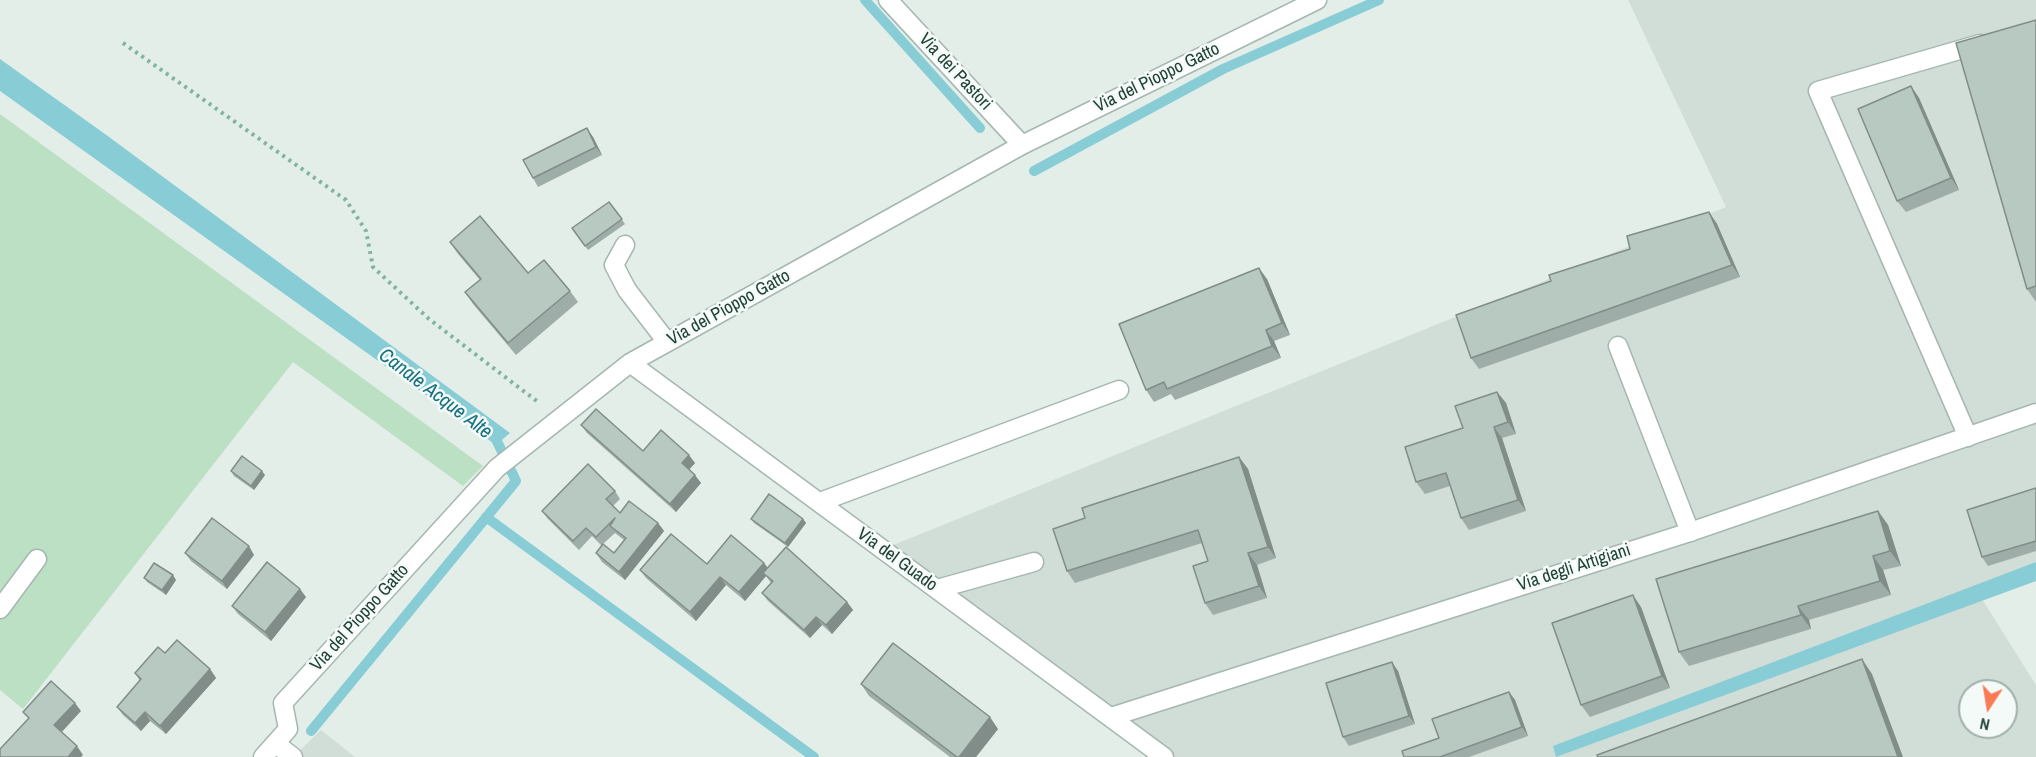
<!DOCTYPE html>
<style>
body{margin:0}
#map{position:relative;width:2036px;height:757px;overflow:hidden;background:#e3eee9;font-family:"Archivo Narrow",sans-serif}
canvas{display:block}
.north{position:absolute;left:1958px;top:679px;width:60px;height:60px;box-sizing:border-box;background:#f4faf7;border:2px solid #a0b0aa;border-radius:50%;rotate:192deg;font-size:16px;font-weight:700;line-height:24px;text-align:center;color:#214137}
.north::after{content:'';display:block;margin:auto;width:21px;height:27px;background:#fa7a54;clip-path:polygon(50% 0,100% 100%,50% 72%,0 100%)}
</style>
<div id="map">
<canvas width="2036" height="757"></canvas>
<div class="north">N</div>
</div>
<script>
const ctx = document.querySelector('canvas').getContext('2d');
ctx.lineJoin = 'round';
function fillPath(path, color) { ctx.fillStyle = color; ctx.fill(path, 'evenodd'); }
const poly = rows => new Path2D(rows.map(r => 'M' + r).join(''));
function stroke(path, color, width, dash) { ctx.strokeStyle = color; ctx.lineWidth = width; ctx.lineCap = dash ? 'butt' : 'round'; ctx.setLineDash(dash || []); ctx.stroke(path); }
function write(font, color, halo, rows, align = 'center') {
  ctx.font = font + ' "Archivo Narrow",sans-serif'; ctx.lineWidth = 5; ctx.setLineDash([]); ctx.textBaseline = 'middle'; ctx.strokeStyle = halo; ctx.fillStyle = color; for (const [text, x, y, turn = 0] of rows) {
    ctx.save(); ctx.translate(x, y); ctx.rotate((+turn || 0) * Math.PI / 180); ctx.textAlign = isNaN(turn) ? turn : align; if (halo) ctx.strokeText(text, 0, 0); ctx.fillText(text, 0, 0); ctx.restore();
  }
}
fillPath(poly([
 [1628,0,2036,0,2036,568,1977,591,2036,685,2036,757,1174,757,891,546,1726,207],
 [1970,691,2006,691,2006,727,1970,727],
 [321,730,355,757,293,757]
]), '#d1ded8');
fillPath(poly([
 [0,114,483,466,463,486,293,362,23,709,0,690]
]), '#bbe0c4');
fillPath(poly([
 [0,59,105,134,510,433,496,445,0,91],
 [2036,562,2036,581,1556,757,1553,746]
]), '#88ccd6');
stroke(poly([
 [865,0,980,128],
 [1034,171,1223,69,1379,0],
 [486,517,814,757],
 [311,731,516,481,494,435]
]), '#88ccd6', 10);
const service = poly([
 [625,245,614,265,627,290,667,342],
 [1618,346,1690,532],
 [1968,437,1818,91,1980,44],
 [820,502,1119,390],
 [937,589,1034,562],
 [0,609,37,559],
 [276,744,293,757]
]);
const minor = poly([
 [888,0,1022,145],
 [630,363,1164,757],
 [1111,717,1690,532,2036,413],
 [263,757,288,729,283,703,497,468,630,363,1022,145,1317,0]
]);
stroke(service, '#a5b7b0', 21);
stroke(minor, '#a5b7b0', 21);
stroke(poly([
 [123,43,346,200,366,231,373,267,429,319,538,402]
]), '#81b3a3', 4, [3, 4.5]);
stroke(service, '#fff', 18);
stroke(minor, '#fff', 18);
fillPath(poly([
 [2036,20,2036,302,2027,289],
 [1911,86,1919,98,1959,190,1906,212,1897,201],
 [593,137,602,155,538,187,533,178],
 [609,202,625,224,588,250,572,228],
 [1709,212,1717,224,1740,277,1479,369,1471,358,1551,281,1630,249],
 [450,242,570,291,578,302,516,355,473,304,465,292,480,280,458,254],
 [1267,279,1290,335,1274,341,1281,358,1175,400,1171,394,1154,402,1146,390],
 [1497,392,1506,403,1516,434,1502,438,1526,511,1469,530,1461,518,1450,486,1425,494,1416,482,1463,428],
 [581,425,643,451,695,463,689,469,701,483,676,512,587,433],
 [1239,457,1248,469,1276,558,1257,565,1267,598,1213,615,1205,603,1208,561,1202,543,1075,583,1067,571,1085,518],
 [231,471,265,475,254,490,234,476],
 [2036,488,2036,551,1988,566,1982,557],
 [615,491,620,499,613,506,620,513,658,523,664,531,625,580,602,562,596,553,602,546,592,536,579,550,548,519,542,511],
 [615,533,624,540,614,553,603,544],
 [1878,511,1888,525,1901,566,1883,570,1891,595,1809,620,1811,629,1689,666,1679,652],
 [751,519,803,519,806,523,788,547,754,523],
 [185,553,254,555,227,589,191,561],
 [764,563,768,568,847,602,853,610,832,634,822,625,810,638,768,601,762,593,771,583,766,576,745,601,726,585,696,621,646,578,640,570],
 [144,578,176,580,166,595,147,582],
 [306,597,271,641,238,614,232,606],
 [1641,607,1670,688,1590,717,1581,705],
 [165,653,210,669,216,678,166,734,150,721,141,731,123,715,117,707,140,681,135,673],
 [1398,671,1415,724,1349,746,1343,737],
 [861,684,998,729,976,757,950,757,869,696],
 [1509,692,1515,700,1528,736,1469,757,1404,757,1439,738]
]), '#9eada7');
fillPath(poly([
 [1911,86,1919,98,1959,190,1951,178],
 [587,128,593,137,602,155,596,147],
 [1709,212,1717,224,1740,277,1732,265],
 [1259,268,1267,279,1290,335,1282,323],
 [1266,330,1274,341,1281,358,1272,346],
 [1497,392,1506,403,1516,434,1508,422],
 [1494,427,1502,438,1526,511,1518,500],
 [689,455,695,463,688,471,682,463],
 [1239,457,1248,469,1276,558,1268,547],
 [262,471,265,475,254,490,251,486],
 [695,475,701,483,676,512,670,504],
 [1878,511,1888,525,1901,566,1890,551],
 [803,519,806,523,788,547,785,543],
 [658,523,664,531,625,580,619,572],
 [249,546,254,555,227,589,222,581],
 [1248,553,1257,565,1267,598,1259,586],
 [1873,556,1883,570,1891,595,1880,581],
 [764,563,770,571,763,573,766,576,745,601,739,592],
 [173,575,176,580,166,595,162,590],
 [720,577,726,585,696,621,690,612],
 [300,589,306,597,271,641,265,632],
 [1633,595,1641,607,1670,688,1662,676],
 [847,602,853,610,832,634,826,625],
 [1798,606,1809,620,1811,629,1801,615],
 [816,617,822,625,810,638,804,630],
 [1862,659,1872,674,1903,757,1898,757],
 [1392,662,1398,671,1415,724,1409,716],
 [210,669,216,678,166,734,160,726],
 [1509,692,1515,700,1528,736,1522,727],
 [75,703,81,711,60,734,54,725],
 [145,712,150,721,141,731,135,723],
 [990,717,998,729,976,757,959,757],
 [77,746,83,755,81,757,68,757]
]), '#818d88');
const building = poly([
 [2036,20,2036,286,2027,289,1956,43,2036,20],
 [1911,86,1951,178,1897,201,1858,109,1911,86],
 [587,128,596,147,533,178,523,160,587,128],
 [609,202,622,219,585,246,572,228,609,202],
 [1709,212,1732,265,1471,358,1456,315,1551,281,1549,275,1630,249,1627,236,1709,212],
 [480,216,528,273,544,260,570,291,508,343,465,292,481,279,450,242,480,216],
 [1259,268,1282,323,1266,330,1272,346,1167,389,1164,382,1146,390,1119,324,1259,268],
 [1497,392,1508,422,1494,427,1518,500,1461,518,1446,473,1416,482,1405,447,1463,428,1455,406,1497,392],
 [596,409,643,451,661,430,689,455,682,463,695,475,670,504,581,425,596,409],
 [242,456,262,471,251,486,231,471,242,456],
 [1239,457,1268,547,1248,553,1259,586,1205,603,1193,566,1208,561,1198,530,1067,571,1053,529,1085,518,1082,508,1239,457],
 [588,464,615,491,606,499,620,513,629,501,658,523,619,572,596,553,603,544,614,553,626,538,610,526,615,518,596,537,586,528,573,541,542,511,588,464],
 [2036,488,2036,541,1982,557,1967,510,2036,488],
 [769,494,803,519,785,543,751,519,769,494],
 [1878,511,1890,551,1873,556,1880,581,1798,606,1801,615,1679,652,1656,579,1878,511],
 [212,518,249,546,222,581,185,553,212,518],
 [671,534,707,564,731,535,764,563,739,592,720,577,690,612,640,570,671,534],
 [786,547,847,602,826,625,816,617,804,630,762,593,773,581,763,573,786,547],
 [267,562,300,589,265,632,232,606,267,562],
 [154,563,173,575,162,590,144,578,154,563],
 [1633,595,1662,676,1581,705,1552,623,1633,595],
 [177,640,210,669,160,726,145,712,135,723,117,707,141,679,135,673,158,647,165,653,177,640],
 [893,643,990,717,959,757,957,757,861,684,893,643],
 [1862,659,1898,757,1598,757,1597,755,1862,659],
 [1392,662,1409,716,1343,737,1326,683,1392,662],
 [51,681,75,703,54,725,77,746,68,757,0,757,0,749,29,718,23,712,51,681],
 [1509,692,1522,727,1440,757,1404,757,1402,751,1439,738,1432,719,1509,692]
]);
fillPath(building, '#b8c9c2');
stroke(building, '#818d88', 1.5);
write('18px', '#214137', '#f4faf7', [
 ["Via dei Pastori",955,72,47],
 ["Via del Pioppo Gatto",1157,78,-26],
 ["Via del Pioppo Gatto",729,308,-29],
 ["Via del Guado",897,560,36],
 ["Via degli Artigiani",1574,568,-18],
 ["Via del Pioppo Gatto",360,618,-48]
]);
write('italic 20px', '#177181', '#f4faf7', [
 ["Canale Acque Alte",435,394,37]
]);
</script>
